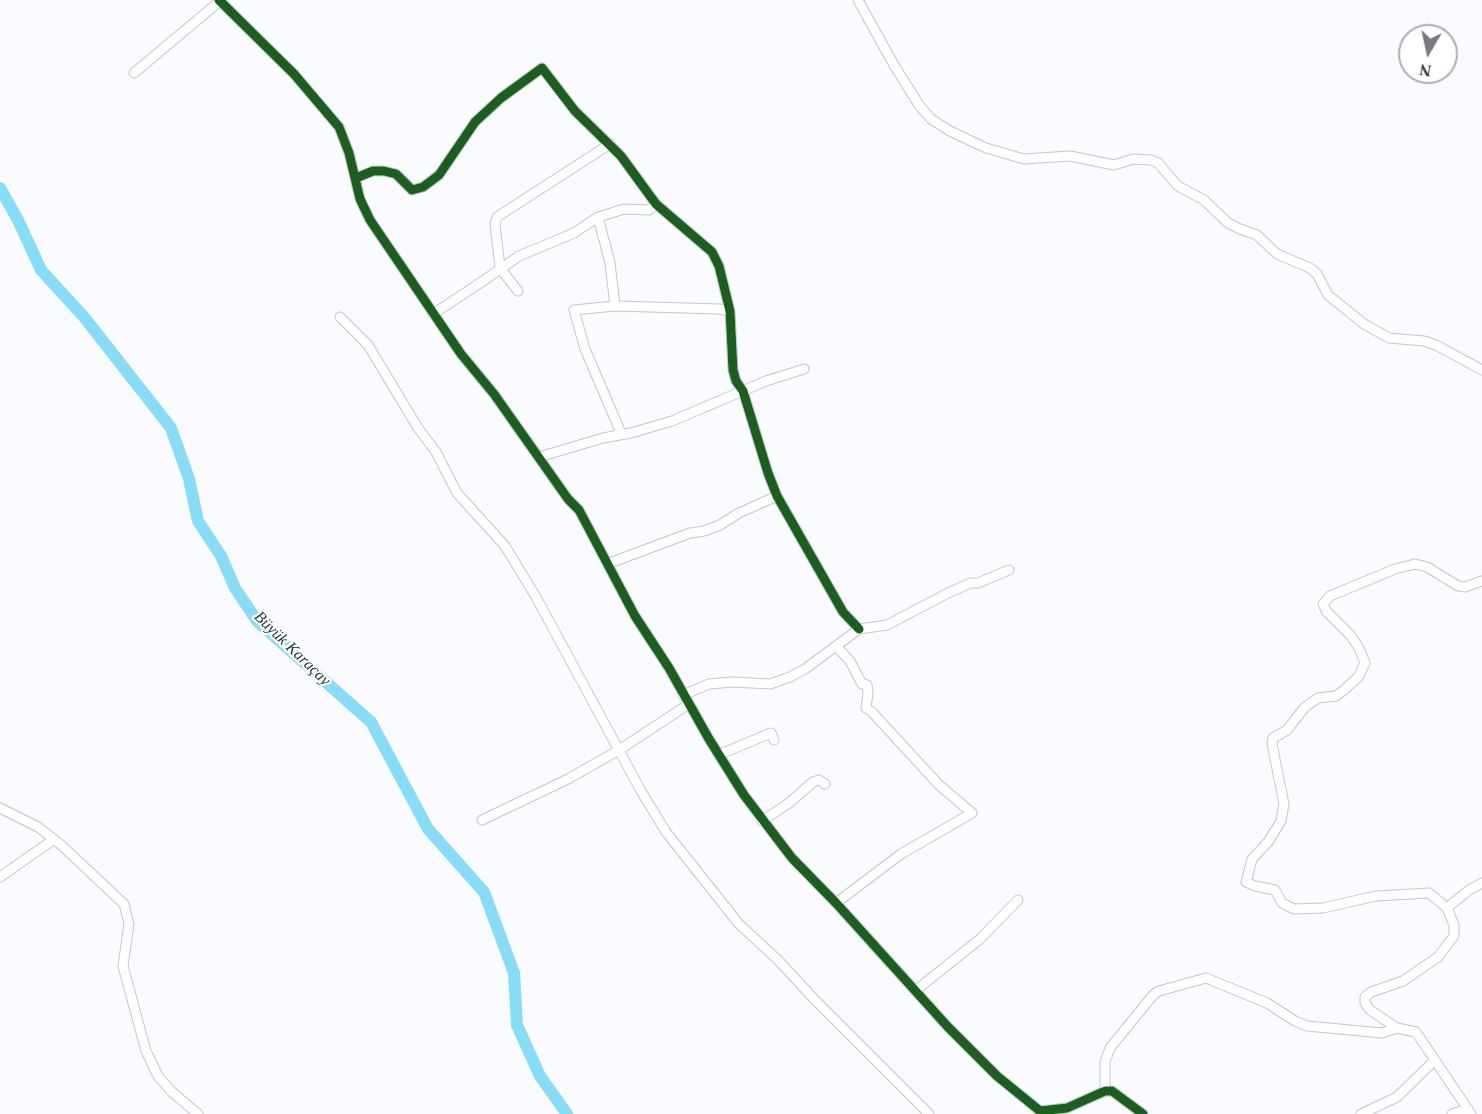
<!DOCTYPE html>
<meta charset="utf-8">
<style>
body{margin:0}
#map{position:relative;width:1482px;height:1114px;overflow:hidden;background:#f9fbfe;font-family:"Times New Roman",serif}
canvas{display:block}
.north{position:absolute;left:1398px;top:24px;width:60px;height:60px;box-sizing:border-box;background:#fff;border:2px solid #adaeb2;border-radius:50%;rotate:189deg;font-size:16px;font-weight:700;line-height:24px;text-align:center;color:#32353e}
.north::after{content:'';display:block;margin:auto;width:21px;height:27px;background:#787a81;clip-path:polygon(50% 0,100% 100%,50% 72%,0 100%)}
</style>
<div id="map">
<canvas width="1482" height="1114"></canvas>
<div class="north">N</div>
</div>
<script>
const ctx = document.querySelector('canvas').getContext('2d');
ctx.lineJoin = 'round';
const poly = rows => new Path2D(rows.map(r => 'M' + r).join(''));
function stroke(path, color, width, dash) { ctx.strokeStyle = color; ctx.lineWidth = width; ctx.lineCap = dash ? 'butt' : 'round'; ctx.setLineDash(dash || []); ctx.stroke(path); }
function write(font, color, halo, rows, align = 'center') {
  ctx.font = font + ' "Times New Roman",serif'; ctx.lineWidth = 4.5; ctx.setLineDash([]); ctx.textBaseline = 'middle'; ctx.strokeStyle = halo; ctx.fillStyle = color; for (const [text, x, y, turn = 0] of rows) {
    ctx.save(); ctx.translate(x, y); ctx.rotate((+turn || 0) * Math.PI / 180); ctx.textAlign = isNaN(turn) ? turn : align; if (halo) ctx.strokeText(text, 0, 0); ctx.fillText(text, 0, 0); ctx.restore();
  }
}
stroke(poly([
 [0,188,18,220,41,270,84,317,171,428,189,479,198,521,221,556,235,588,257,621,371,722,428,829,484,892,514,973,517,1025,540,1076,567,1114]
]), '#88dcf5', 12);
const minor = poly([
 [219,0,294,74,339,127,349,153,360,199,370,220,461,354,494,394,568,499,579,510,635,616,669,668,709,739,744,795,792,858,836,903,948,1027,997,1076,1040,1111,1067,1108,1105,1091,1112,1091,1143,1114],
 [858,0,894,65,919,105,931,119,950,131,986,148,1024,159,1070,156,1114,165,1133,159,1151,160,1158,163,1178,186,1204,200,1228,223,1240,229,1257,235,1277,254,1310,268,1317,274,1328,295,1364,324,1389,338,1424,341,1436,345,1482,370],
 [134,73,220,1],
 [356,178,373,171,384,171,396,174,412,190,423,187,439,175,475,122,501,98,542,68,575,111,621,156,656,204,712,252,719,266,730,311,733,370,736,381,743,391,768,473,777,496,843,612,859,629],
 [598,217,610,263,615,306],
 [518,291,500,268,495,224,497,217,610,144],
 [433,314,486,279,519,256,574,233,598,217,624,209,649,210,656,204],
 [340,317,368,345,418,428,436,452,457,493,505,546,536,597,641,791,666,832,739,924,778,960,814,999,929,1114],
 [621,433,585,349,574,310,615,306,719,309,730,311],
 [539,457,603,438,631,433,672,421,766,381,804,369],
 [607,564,690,533,704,531,720,525,739,513,777,496],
 [683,695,709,684,732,682,770,684,790,677,805,669,859,629,887,625,950,592,971,583,978,583,1009,570],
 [718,755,771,733,774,740],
 [0,808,38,827,60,844,124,904,129,924,123,966,146,1051,158,1076,172,1092,198,1114],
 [482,820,568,779,619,750,689,704],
 [762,821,789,803,813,782,819,780,825,784],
 [0,877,53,840],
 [836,903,901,854,972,813,939,785,872,712,866,708,868,693,867,685,862,684,850,661,836,646],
 [1447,908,1429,893,1376,896,1323,908,1294,909,1282,903,1275,890,1255,886,1246,882,1252,859,1268,842,1281,821,1284,804,1272,744,1273,738,1287,730,1305,707,1318,698,1336,696,1344,690,1359,676,1365,663,1359,648,1351,636,1327,612,1323,604,1330,596,1395,569,1415,564,1427,567,1458,586,1465,587,1482,581],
 [915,991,980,939,1018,900],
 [1397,1028,1370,1010,1365,1003,1365,997,1371,992,1403,981,1438,957,1454,936,1454,925,1447,908,1469,890,1482,883],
 [1105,1091,1105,1062,1110,1048,1154,994,1159,991,1206,978,1267,1003,1295,1021,1307,1026,1382,1033,1397,1028,1416,1032,1471,1114],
 [1361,1114,1397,1097,1435,1060],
 [1452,1114,1468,1109]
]);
stroke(minor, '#c4c7cc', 11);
stroke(minor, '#fefeff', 9);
stroke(poly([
 [219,0,294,74,339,127,349,153,360,199,370,220,461,354,494,394,568,499,579,510,635,616,669,668,709,739,744,795,792,858,836,903,948,1027,997,1076,1040,1111,1067,1108,1105,1091,1112,1091,1143,1114],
 [356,178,373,171,384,171,396,174,412,190,423,187,439,175,475,122,501,98,542,68,575,111,621,156,656,204,712,252,719,266,730,311,733,370,736,381,743,391,768,473,777,496,843,612,859,629]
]), '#1b5e20', 9);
write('italic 16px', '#1d3239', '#fff', [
 ["Büyük Karaçay",292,649,44]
]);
</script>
